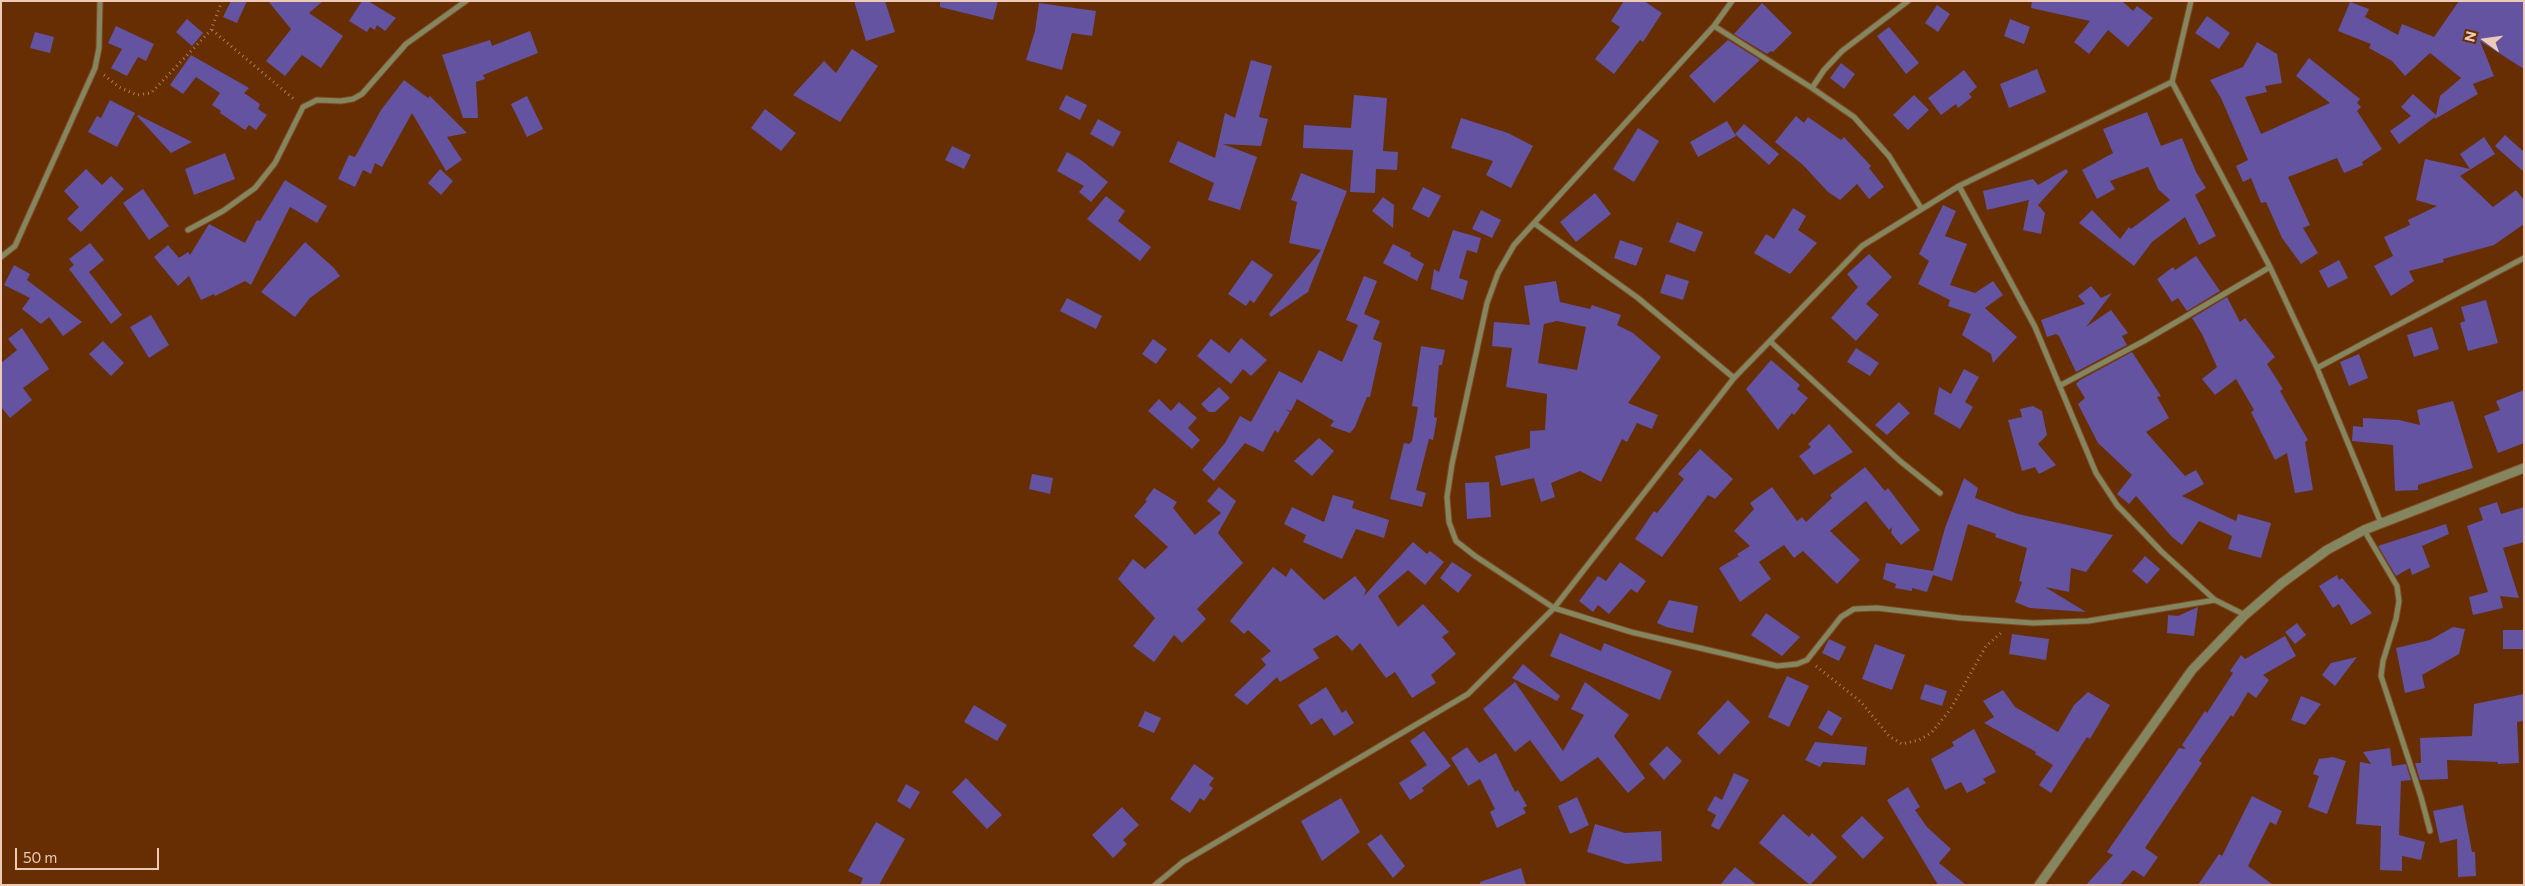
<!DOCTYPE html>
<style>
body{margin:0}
#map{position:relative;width:2525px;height:886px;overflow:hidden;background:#672e03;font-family:Commissioner,sans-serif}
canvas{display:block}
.frame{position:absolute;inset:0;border:2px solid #edcbb7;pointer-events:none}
.north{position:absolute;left:2460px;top:15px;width:50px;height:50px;-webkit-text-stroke:4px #672e03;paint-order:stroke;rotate:284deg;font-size:14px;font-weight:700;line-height:20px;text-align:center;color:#edcbb7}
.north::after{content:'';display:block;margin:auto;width:18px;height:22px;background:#edcbb7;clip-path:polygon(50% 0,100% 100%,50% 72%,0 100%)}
.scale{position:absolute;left:15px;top:848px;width:144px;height:22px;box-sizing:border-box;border:2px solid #edcbb7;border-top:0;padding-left:6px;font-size:15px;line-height:18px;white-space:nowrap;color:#edcbb7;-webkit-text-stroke:4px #672e03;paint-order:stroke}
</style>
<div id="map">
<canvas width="2525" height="886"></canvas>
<div class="frame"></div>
<div class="north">N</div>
<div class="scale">50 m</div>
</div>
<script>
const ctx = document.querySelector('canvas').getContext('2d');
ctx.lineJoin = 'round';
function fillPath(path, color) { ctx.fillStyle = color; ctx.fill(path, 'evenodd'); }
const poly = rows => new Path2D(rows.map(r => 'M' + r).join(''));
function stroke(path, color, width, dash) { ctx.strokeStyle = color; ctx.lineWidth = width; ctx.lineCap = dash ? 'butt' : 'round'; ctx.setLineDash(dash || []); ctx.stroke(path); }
fillPath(poly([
 [231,1,247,1,237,23,223,17],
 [268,1,323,1,309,13,343,36,321,68,302,55,285,76,266,61,291,29],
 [362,1,368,1,396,18,385,31,377,25,375,30,370,27,367,32,349,21],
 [854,1,885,1,895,32,866,41],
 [940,1,998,1,993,20,940,7],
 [1624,1,1644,1,1662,13,1643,42,1640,40,1614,74,1595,59,1620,27,1611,21],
 [2032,1,2122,1,2133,11,2137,6,2153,18,2128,47,2108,30,2089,54,2074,42,2090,21,2031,8],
 [2459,1,2524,1,2524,69,2480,41,2494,76,2473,84,2478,94,2435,119,2435,117,2399,144,2390,131,2411,116,2401,107,2413,94,2436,115,2440,96,2461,78,2430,53,2405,76,2392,61,2369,48,2371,44,2338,31,2350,2,2369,9,2365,17,2398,35,2402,24,2434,37],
 [1039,3,1096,11,1092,36,1072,33,1062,70,1026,60,1035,31],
 [1762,3,1792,33,1773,52,1771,51,1767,54,1734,34],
 [1937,5,1950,14,1938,32,1925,23],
 [2207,16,2230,33,2219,49,2195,33],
 [187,19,203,33,192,46,176,32],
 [2010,19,2030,27,2024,44,2004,36],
 [116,26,154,44,146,61,138,57,127,76,111,68,122,49,108,43],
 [1889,27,1919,63,1906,74,1877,36],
 [530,31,538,53,483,75,485,79,476,82,478,118,463,118,442,55,490,40,492,46],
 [35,32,54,37,50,53,30,48],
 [1728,40,1760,60,1714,103,1689,76],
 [2257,42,2277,54,2282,83,2265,86,2267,92,2245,97,2261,134,2330,103,2296,76,2309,58,2360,99,2357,103,2361,107,2357,111,2382,149,2362,162,2363,165,2344,173,2337,158,2288,177,2310,225,2303,228,2318,253,2301,264,2282,238,2266,202,2261,203,2251,178,2243,182,2236,166,2248,160,2221,98,2210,80,2243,67],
 [852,49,878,66,840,122,793,95,824,61,836,73],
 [191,55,249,88,244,93,260,104,258,109,267,115,256,130,249,125,245,130,220,113,221,111,212,105,220,93,196,77,183,94,170,85],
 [1251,60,1272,66,1259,117,1268,119,1261,146,1223,144,1257,157,1240,210,1208,200,1214,183,1169,162,1178,141,1215,158,1225,113,1235,118],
 [1841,63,1855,74,1844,89,1830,78],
 [2037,69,2046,92,2009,108,2000,84],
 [1964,70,1977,87,1969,94,1972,97,1958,108,1956,104,1941,115,1928,98],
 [404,80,428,98,430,96,467,133,447,137,462,160,446,171,412,113,382,167,375,163,371,174,363,170,355,187,338,179,349,155,355,157,381,110],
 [1066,95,1087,105,1080,120,1059,109],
 [1354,95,1387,98,1383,151,1398,152,1397,170,1376,169,1375,193,1350,192,1353,150,1303,148,1304,125,1351,128],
 [1914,95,1929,110,1908,130,1893,115],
 [527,96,543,129,527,137,511,104],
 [110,100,135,113,117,147,88,132,97,116,101,118],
 [765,109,796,133,781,151,751,128],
 [2147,112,2161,146,2182,138,2196,172,2206,188,2195,195,2216,236,2199,245,2185,217,2152,242,2134,266,2079,223,2092,210,2120,239,2129,227,2131,229,2170,200,2158,189,2148,167,2110,181,2115,189,2097,199,2082,170,2113,153,2103,129],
 [138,115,192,142,171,153,137,116],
 [1796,116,1804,123,1808,117,1841,140,1844,137,1871,166,1869,168,1884,187,1869,199,1857,184,1840,200,1828,192,1803,165,1775,142],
 [1461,118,1508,133,1533,146,1511,188,1486,175,1493,161,1451,148],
 [1098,119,1121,132,1113,147,1090,134],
 [1727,121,1736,136,1698,157,1690,142],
 [1744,124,1779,154,1769,165,1735,134],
 [1638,128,1659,141,1634,182,1613,169],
 [2505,135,2524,152,2524,172,2495,146],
 [2484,137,2495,154,2460,176,2493,207,2516,190,2524,200,2524,224,2494,245,2443,259,2444,262,2409,271,2414,281,2391,296,2374,266,2393,256,2384,237,2410,225,2408,220,2437,206,2416,200,2425,159,2470,169,2460,154],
 [952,146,971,155,964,169,945,160],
 [1067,152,1081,160,1108,182,1091,202,1079,192,1084,186,1057,171],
 [225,153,235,179,194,195,185,169],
 [86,169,102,185,111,176,124,189,81,232,67,219,79,207,64,191],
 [440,169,453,181,441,195,428,183],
 [2066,169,2068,172,2038,205,2045,213,2041,234,2023,230,2029,200,1987,210,1983,191,2033,179,2038,185],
 [1301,173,1347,191,1308,292,1271,317,1269,314,1321,250,1289,243,1297,202,1291,200],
 [285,180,327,206,317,223,290,207,251,285,245,281,215,296,214,294,201,300,189,276,178,286,154,257,168,245,179,258,188,252,190,255,209,224,245,243,257,220,260,221],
 [1423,187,1441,196,1429,218,1412,209],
 [143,189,169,226,149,240,123,203],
 [1595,193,1611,214,1576,242,1560,222],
 [1106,196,1125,211,1118,221,1151,247,1140,261,1087,219],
 [1383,197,1394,205,1393,228,1372,211],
 [1943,205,1956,211,1945,236,1967,244,1950,285,1975,293,1993,281,2003,295,1985,308,2017,337,1993,363,1991,354,1962,335,1971,314,1948,306,1950,300,1918,284,1929,261,1919,254],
 [1793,208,1806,216,1798,230,1817,243,1790,274,1754,253,1766,234,1774,239],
 [1481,210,1501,220,1492,238,1472,229],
 [1677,222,1703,232,1695,252,1669,242],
 [1453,230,1481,238,1477,253,1467,250,1459,278,1468,281,1463,300,1431,289,1434,269,1439,272],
 [1620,240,1643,248,1636,266,1614,258],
 [305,242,334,268,340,276,310,298,295,317,261,292],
 [90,243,104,260,89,272,122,315,111,324,69,269,74,265,69,259],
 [1393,244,1411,253,1410,256,1424,264,1417,281,1383,263],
 [1869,254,1892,277,1866,304,1879,315,1856,341,1831,318,1858,287,1847,274],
 [2196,256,2220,291,2187,311,2178,298,2172,302,2157,279,2173,267,2175,270],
 [1252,260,1273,275,1254,303,1250,300,1246,306,1228,294],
 [2339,260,2348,278,2328,288,2319,271],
 [14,265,30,274,27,280,82,322,63,336,49,317,41,324,22,309,30,298,4,285],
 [1666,274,1689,281,1683,300,1660,293],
 [1364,276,1377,281,1364,314,1380,321,1373,339,1382,343,1370,397,1367,397,1355,427,1350,433,1330,426,1334,421,1297,399,1291,411,1285,409,1290,412,1278,433,1275,430,1263,452,1245,443,1214,481,1202,470,1225,443,1240,416,1251,422,1279,371,1302,383,1319,350,1342,362,1358,325,1346,320],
 [1556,281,1560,302,1590,309,1592,305,1621,315,1617,325,1633,333,1661,357,1628,403,1658,415,1652,429,1637,423,1627,442,1622,439,1601,482,1580,471,1551,483,1555,497,1541,502,1534,478,1501,486,1495,456,1530,448,1530,431,1545,430,1547,394,1506,387,1512,348,1492,346,1494,322,1530,325,1524,286],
 [1557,321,1586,327,1577,370,1538,363,1544,324],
 [2091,286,2101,298,2112,293,2086,327,2111,310,2128,333,2122,336,2127,345,2076,372,2059,336,2056,334,2047,337,2041,320,2085,304,2078,296],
 [2227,297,2240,322,2245,318,2275,357,2267,364,2283,389,2280,391,2308,440,2305,442,2313,490,2295,493,2287,453,2275,460,2251,412,2254,410,2236,379,2215,395,2202,379,2217,367,2202,334,2192,318],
 [1067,298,1102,316,1096,329,1060,311],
 [2486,300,2498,343,2468,351,2460,323,2465,321,2461,307],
 [151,315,169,345,149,358,130,327],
 [2432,327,2439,349,2414,357,2407,335],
 [22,328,49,369,23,388,32,400,10,418,1,407,1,363,17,350,8,339],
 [1241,338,1267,360,1251,376,1243,369,1231,384,1197,356,1211,339,1229,353],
 [1153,339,1167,349,1156,364,1142,354],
 [103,341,124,363,111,376,89,354],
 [1421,346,1445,350,1442,365,1439,365,1434,417,1437,418,1433,440,1429,439,1416,490,1426,493,1422,507,1390,499,1404,443,1409,444,1412,441,1418,407,1412,406],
 [1856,348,1879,363,1870,376,1847,362],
 [2132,352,2161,396,2157,397,2169,418,2146,432,2185,476,2196,470,2204,484,2182,496,2236,521,2238,514,2271,523,2261,558,2228,549,2232,536,2199,521,2182,545,2172,537,2136,496,2129,504,2117,494,2132,475,2098,443,2078,404,2085,398,2076,384,2080,380],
 [2359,354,2368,378,2349,386,2340,362],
 [1771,360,1800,385,1797,389,1808,398,1794,415,1792,413,1778,430,1746,389],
 [1964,369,1979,377,1965,402,1973,407,1960,429,1934,414,1939,387,1951,394],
 [1219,387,1230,398,1215,412,1209,412,1201,404],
 [2524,390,2524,443,2498,453,2484,416,2500,410,2496,401],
 [1159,399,1171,411,1179,402,1197,418,1188,428,1200,440,1192,449,1148,411],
 [2453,401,2473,468,2418,485,2418,490,2395,491,2393,445,2352,441,2353,426,2363,427,2363,418,2399,420,2420,425,2417,410],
 [1899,402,1910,413,1887,435,1875,425],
 [2033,406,2042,411,2047,435,2038,444,2056,465,2039,474,2035,467,2022,471,2008,420,2022,417,2020,409],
 [1829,424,1853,452,1814,475,1799,456,1811,447,1808,444],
 [1319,438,1334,451,1312,476,1294,461],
 [1700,449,1733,479,1715,499,1708,495,1662,557,1635,539,1654,511,1657,513,1684,479,1678,474],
 [1865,467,1885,491,1888,488,1920,530,1901,545,1891,533,1892,527,1889,530,1866,501,1830,531,1860,560,1837,584,1803,551,1794,558,1784,545,1759,562,1771,579,1740,602,1719,568,1739,556,1737,554,1750,546,1734,531,1754,509,1750,503,1772,487,1797,521,1802,517,1806,522,1832,498,1830,495],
 [1032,474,1053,478,1050,494,1029,489],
 [1964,478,1978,488,1975,498,2018,514,2113,535,2086,572,2071,568,2069,592,2045,587,2086,612,2030,608,2015,602,2022,582,2019,581,2027,548,1995,537,1996,534,1968,524,1952,581,1933,575,1927,592,1912,588,1912,591,1895,588,1896,584,1883,579,1886,563,1933,571,1945,528],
 [1489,482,1491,517,1467,519,1465,483],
 [1219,487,1236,501,1218,533,1243,563,1197,609,1206,619,1182,643,1174,635,1154,662,1133,646,1155,618,1118,579,1133,559,1145,569,1168,547,1134,516,1147,501,1145,500,1154,488,1177,502,1173,508,1195,535,1221,513,1207,501],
 [1333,495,1354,501,1352,508,1389,520,1384,538,1356,529,1342,559,1303,542,1306,535,1284,524,1292,507,1324,522],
 [2497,502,2501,514,2524,507,2524,542,2503,548,2519,598,2500,596,2503,608,2473,615,2469,597,2488,592,2467,526,2483,520,2479,508],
 [2446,524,2449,534,2422,546,2430,567,2412,575,2410,568,2396,576,2378,546],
 [1413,542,1427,554,1430,551,1444,562,1425,585,1408,570,1378,596,1398,627,1423,604,1449,632,1442,637,1456,654,1431,675,1436,683,1412,698,1395,672,1386,678,1360,643,1352,651,1337,635,1313,649,1319,658,1280,682,1277,677,1247,705,1234,695,1266,665,1261,659,1271,651,1248,630,1244,634,1230,621,1273,567,1286,577,1291,568,1324,600,1355,576,1366,590,1364,596],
 [2145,556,2160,569,2147,584,2132,571],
 [1452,562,1472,575,1458,593,1440,578],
 [1620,562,1646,581,1637,593,1631,589,1609,614,1598,605,1593,612,1579,601,1598,576,1606,581],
 [2337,575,2339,580,2342,578,2372,613,2351,625,2339,604,2333,608,2319,586],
 [1669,600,1698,606,1693,633,1666,627,1657,623],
 [2198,607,2194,636,2167,633,2168,615,2178,616],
 [1766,613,1800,637,1782,656,1751,635],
 [2297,623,2306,635,2295,644,2285,632],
 [2453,627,2465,629,2459,654,2422,675,2425,688,2405,693,2396,648,2430,640],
 [2503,630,2524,630,2524,649,2503,649],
 [1560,633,1601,651,1604,643,1672,671,1660,700,1550,656],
 [2012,634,2049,639,2046,660,2009,654],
 [2285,636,2296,656,2263,675,2269,680,2256,698,2248,692,2233,717,2231,715,2199,761,2202,763,2145,848,2158,857,2144,877,2133,870,2120,885,2086,885,2113,855,2107,852,2179,748,2186,749,2182,745,2205,711,2207,713,2233,673,2230,671,2241,655,2245,659],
 [1829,639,1846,647,1839,661,1822,653],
 [1875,644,1905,655,1892,690,1862,679],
 [2357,657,2335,686,2322,675,2331,663],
 [1523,664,1560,696,1557,701,1512,678],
 [1787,676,1809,686,1789,727,1768,717],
 [1515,682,1563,751,1584,715,1571,709,1585,682,1629,715,1614,736,1645,778,1628,793,1598,757,1561,782,1530,740,1515,752,1483,709],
 [1925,684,1947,691,1942,706,1920,699],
 [1326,687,1342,713,1346,710,1354,723,1334,736,1322,718,1311,725,1298,705],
 [2003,690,2015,707,2058,732,2074,705,2088,692,2110,705,2090,739,2087,737,2051,793,2039,785,2053,765,2035,754,2036,752,1984,723,1994,717,1983,701],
 [2524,694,2524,721,2517,722,2519,763,2498,764,2498,762,2447,760,2448,779,2420,780,2415,763,2421,763,2420,738,2472,736,2474,704],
 [2301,696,2321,704,2305,725,2291,720],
 [1728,700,1750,722,1719,755,1697,733],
 [974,705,1007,725,997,741,964,722],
 [1828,710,1842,718,1832,736,1818,728],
 [1145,711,1161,718,1154,733,1138,726],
 [1974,729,1996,772,1983,779,1986,783,1967,793,1961,782,1945,790,1931,759,1954,746,1952,742],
 [1424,731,1451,766,1422,788,1424,791,1410,800,1399,783,1427,765,1410,741],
 [1815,742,1867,747,1865,765,1823,762,1820,767,1805,760],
 [1667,746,1682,761,1664,780,1649,764],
 [1467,747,1479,763,1496,753,1515,792,1518,790,1527,806,1523,808,1526,813,1497,828,1490,812,1495,809,1480,779,1468,786,1451,758],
 [2390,748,2392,766,2406,764,2411,780,2401,781,2399,835,2425,842,2421,860,2402,856,2402,871,2380,870,2381,826,2356,824,2360,762,2371,764,2363,752],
 [2333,757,2346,761,2327,814,2308,807,2319,776,2313,774,2319,759],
 [1194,764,1214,778,1209,785,1213,788,1204,801,1200,798,1190,813,1170,799],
 [1734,773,1749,780,1719,830,1711,826,1716,815,1707,810,1715,796,1722,800],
 [966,778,1002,815,987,829,952,792],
 [906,784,920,792,910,809,897,801],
 [1908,787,1920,807,1915,810,1927,827,1951,849,1939,863,1966,885,1938,885,1887,800],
 [2252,796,2282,811,2276,825,2270,822,2248,866,2273,885,2198,885,2219,854,2222,856],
 [1577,797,1589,825,1570,834,1558,806],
 [1341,798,1360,832,1322,861,1301,821],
 [2463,805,2472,852,2475,852,2476,876,2458,877,2457,839,2440,843,2433,811],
 [1122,807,1139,825,1123,840,1127,844,1113,858,1092,835],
 [1783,814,1809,837,1812,833,1837,857,1810,885,1759,843],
 [1862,816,1884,838,1863,859,1841,836],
 [876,822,905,839,879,885,860,885,863,878,848,871],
 [1595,824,1625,833,1661,831,1662,861,1626,864,1587,852],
 [1381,834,1405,866,1393,878,1367,844],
 [1735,867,1757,885,1720,885],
 [1521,868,1526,885,1480,885,1480,882]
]), '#6353a1');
const minor = poly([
 [1732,1,1714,26,1534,223,1638,298,1734,378],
 [1714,26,1812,88,1854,117,1889,156,1921,208],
 [2172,82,2270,267,2317,368,2381,523],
 [1812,88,1824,70,1842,51,1908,1],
 [1959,186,2035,327,2096,473,2117,505,2162,552,2215,600,2245,615],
 [1534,223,1514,245,1498,273,1487,303,1452,464,1447,497,1449,522,1456,541,1475,556,1554,608,1631,632,1777,666,1797,664,1807,660,1841,617,1854,609,1877,608,1961,618,2033,623,2088,621,2215,600],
 [188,230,223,211,255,188,275,163,303,107,317,100,341,101,353,99,362,94,406,44,466,1],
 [1,257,15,246,95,68,99,48,100,1],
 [1771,342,1900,461,1940,493],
 [2317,368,2524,258],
 [2061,385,2144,341,2270,267],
 [2364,530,2397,586,2399,601,2396,619,2383,661,2381,676,2421,797,2430,831],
 [1155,885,1183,862,1468,694,1554,608,1734,378,1862,246,1959,186,2172,82,2191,1]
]);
const tertiary = poly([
 [2039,885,2192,670,2245,615,2282,583,2327,550,2364,530,2524,468]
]);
stroke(minor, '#7f4a23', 7);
stroke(tertiary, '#7f4a23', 11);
stroke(poly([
 [212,30,295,100],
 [104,75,119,87,137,95,151,93,211,30,222,1],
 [1816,666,1861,702,1889,736,1902,744,1919,740,1931,733,1950,710,1986,646,2001,633]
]), '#ac7e5f', 3, [1, 4]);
stroke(minor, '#84865f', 5);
stroke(tertiary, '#84865f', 9);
</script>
